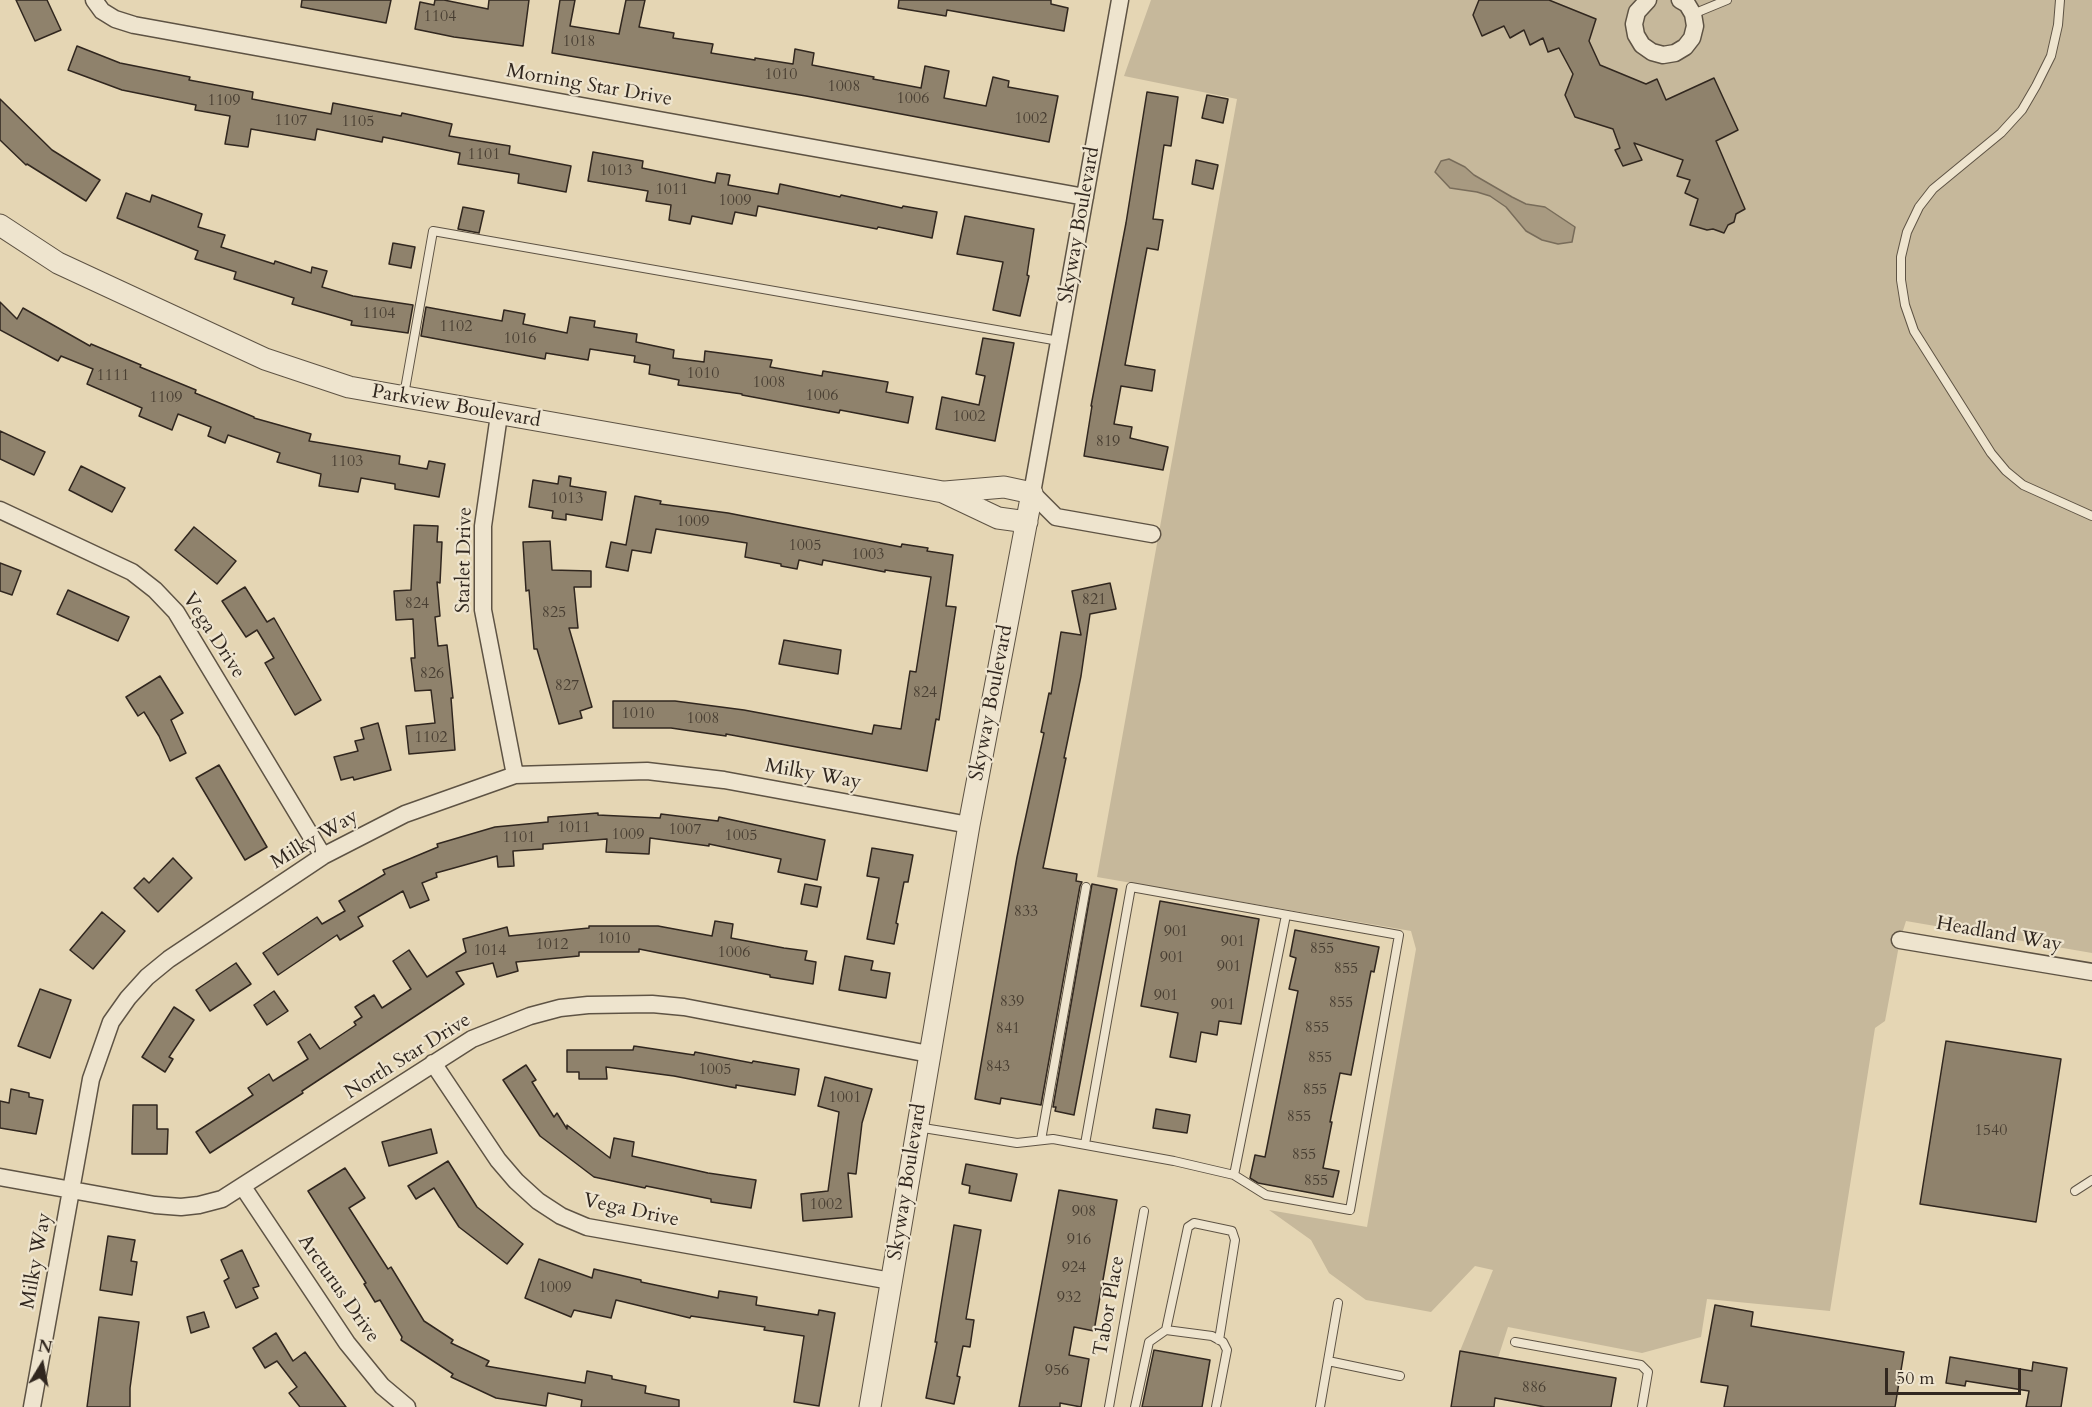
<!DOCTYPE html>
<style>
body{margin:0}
#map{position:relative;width:2092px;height:1407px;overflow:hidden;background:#e5d6b4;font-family:Cardo,serif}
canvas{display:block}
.north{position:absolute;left:12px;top:1335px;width:60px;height:60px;-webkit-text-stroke:4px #eee4ce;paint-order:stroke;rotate:10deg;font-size:16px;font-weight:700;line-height:24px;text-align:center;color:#31271f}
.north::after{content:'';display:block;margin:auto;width:21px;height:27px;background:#31271f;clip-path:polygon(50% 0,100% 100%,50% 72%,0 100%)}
.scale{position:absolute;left:1885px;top:1368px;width:136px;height:27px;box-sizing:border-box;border:3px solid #31271f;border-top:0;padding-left:8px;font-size:18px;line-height:21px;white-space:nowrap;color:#31271f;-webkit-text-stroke:4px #eee4ce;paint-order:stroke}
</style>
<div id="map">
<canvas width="2092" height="1407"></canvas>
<div class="north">N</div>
<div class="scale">50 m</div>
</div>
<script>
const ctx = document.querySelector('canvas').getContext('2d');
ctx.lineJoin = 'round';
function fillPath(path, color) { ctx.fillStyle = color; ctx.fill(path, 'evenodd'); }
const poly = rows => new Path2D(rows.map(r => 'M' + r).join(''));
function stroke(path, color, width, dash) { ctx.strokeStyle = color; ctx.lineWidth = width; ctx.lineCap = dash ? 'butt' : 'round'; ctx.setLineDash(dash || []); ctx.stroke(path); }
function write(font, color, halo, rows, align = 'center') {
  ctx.font = font + ' Cardo,serif'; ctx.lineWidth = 4.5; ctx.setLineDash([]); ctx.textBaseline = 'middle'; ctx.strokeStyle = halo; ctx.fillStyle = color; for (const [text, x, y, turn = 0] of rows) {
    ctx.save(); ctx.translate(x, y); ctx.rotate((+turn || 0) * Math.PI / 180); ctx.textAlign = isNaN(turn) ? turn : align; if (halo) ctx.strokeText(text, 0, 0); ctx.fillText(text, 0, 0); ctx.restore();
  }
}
fillPath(poly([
 [1151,0,2092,0,2092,953,1906,921,1900,940,1885,1021,1875,1028,1830,1311,1707,1299,1701,1337,1642,1353,1508,1327,1498,1358,1460,1351,1493,1270,1475,1266,1431,1312,1366,1300,1329,1273,1311,1240,1269,1210,1367,1227,1416,949,1411,931,1097,877,1237,99,1124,76]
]), '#c6b89b');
const water = poly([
 [1449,159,1465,167,1474,175,1512,197,1526,204,1545,207,1575,227,1572,242,1558,244,1542,240,1526,231,1506,207,1490,196,1477,192,1450,188,1435,172,1441,161,1449,159]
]);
fillPath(water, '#a89a81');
stroke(water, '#786c5a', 1.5);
const building = poly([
 [16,0,47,0,61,30,35,41,16,0],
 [302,0,391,0,386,23,301,7,302,0],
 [435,0,444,0,488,9,489,0,529,0,523,46,454,37,415,29,420,2,434,5,435,0],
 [560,0,575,0,570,26,619,34,626,0,645,0,639,27,674,33,673,38,713,44,711,53,755,60,755,58,793,64,795,49,814,53,812,65,874,77,873,79,921,88,925,66,949,71,944,98,986,106,993,77,1009,81,1008,87,1058,96,1049,142,806,96,552,53,560,0],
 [899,0,1051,0,1051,4,1068,8,1064,31,947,10,946,16,898,8,899,0],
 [1479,0,1549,0,1596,19,1589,41,1600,65,1646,84,1657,79,1666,100,1714,78,1738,130,1716,141,1745,209,1736,214,1734,222,1728,225,1724,233,1713,229,1707,230,1690,225,1698,199,1685,193,1690,180,1677,176,1683,160,1634,143,1642,160,1623,166,1615,150,1620,148,1613,129,1575,117,1565,95,1573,74,1559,48,1548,52,1543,38,1530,45,1524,30,1510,38,1504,26,1482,36,1473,15,1479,0],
 [77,46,120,63,190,77,189,80,253,92,252,99,331,114,333,103,401,116,402,113,452,124,449,136,510,146,509,154,571,166,566,192,518,183,519,174,458,164,460,153,383,137,382,142,317,129,315,140,251,129,248,147,225,144,230,116,195,110,196,105,122,90,68,70,77,46],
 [1147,92,1178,97,1171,146,1164,145,1153,219,1163,220,1158,250,1147,248,1125,365,1155,370,1152,391,1121,386,1114,424,1132,427,1130,438,1168,447,1163,470,1084,456,1092,406,1091,406,1126,223,1147,92],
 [1207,95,1228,99,1223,123,1202,118,1207,95],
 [0,99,52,150,100,180,86,201,27,164,26,165,0,140,0,99],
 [593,152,643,161,642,168,715,183,717,173,730,175,728,185,778,194,780,184,840,197,841,195,902,208,903,206,937,212,932,238,878,227,877,229,758,206,756,216,735,212,732,224,692,216,690,224,669,220,671,205,646,201,648,191,588,181,593,152],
 [1196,160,1218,165,1213,189,1192,184,1196,160],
 [126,193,150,202,152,195,202,214,198,227,225,235,221,247,274,264,275,261,311,273,312,267,327,271,322,287,353,296,413,305,408,333,351,325,352,321,292,304,294,298,234,279,236,272,195,259,198,251,117,218,126,193],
 [463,207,484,211,479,233,458,229,463,207],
 [965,216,1034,229,1027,275,1029,276,1020,316,993,310,1003,262,957,254,965,216],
 [393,243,415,247,411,268,389,264,393,243],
 [0,302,17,319,23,308,90,346,91,344,141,365,140,367,196,390,195,393,254,417,254,418,311,434,309,441,400,456,399,464,427,469,429,461,445,464,439,497,395,489,395,484,361,478,358,492,319,486,321,474,277,462,280,453,228,435,225,443,208,436,211,427,178,414,172,430,139,416,142,408,87,384,93,369,61,356,58,361,0,330,0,302],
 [426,307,502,321,504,310,525,314,523,324,567,333,570,317,595,321,594,327,637,334,636,342,674,350,673,358,704,362,705,351,772,360,770,367,822,376,823,371,888,382,886,392,913,397,908,423,840,410,839,413,742,395,742,394,678,385,679,380,649,374,650,365,634,362,635,356,590,349,588,360,546,353,545,359,421,336,426,307],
 [983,338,1014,343,995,441,936,429,942,397,979,405,985,376,976,374,983,338],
 [0,431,45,452,34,475,0,459,0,431],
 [81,466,125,488,112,512,69,490,81,466],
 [559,476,571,478,570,486,606,492,602,520,566,514,566,520,552,518,553,511,529,507,533,480,558,484,559,476],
 [635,496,661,501,660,504,728,513,901,547,902,544,928,548,927,551,953,555,946,606,956,607,939,720,936,719,927,771,726,734,726,736,671,728,613,728,613,701,675,701,744,710,872,734,874,725,901,729,910,671,916,672,931,577,885,570,885,572,823,560,822,565,799,560,797,569,781,566,781,564,745,557,747,543,656,529,651,553,632,550,628,571,606,567,611,542,626,545,635,496],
 [414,525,438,526,437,542,442,542,440,583,437,582,440,616,435,617,438,646,447,645,453,698,451,698,455,750,409,754,406,726,435,723,431,690,415,691,411,658,415,658,413,619,396,620,394,591,411,590,414,525],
 [194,527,236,561,217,584,175,550,194,527],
 [550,541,552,570,591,571,591,587,574,587,578,628,569,628,592,707,580,711,582,718,559,724,537,649,534,649,529,590,526,591,523,542,550,541],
 [0,563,21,571,12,595,0,591,0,563],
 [1110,583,1116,609,1090,614,1081,676,1064,758,1066,758,1043,868,1077,874,1076,881,1082,882,1080,886,1041,1105,1001,1098,1000,1104,975,1099,1017,857,1044,733,1041,732,1049,693,1051,694,1061,632,1081,635,1072,591,1110,583],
 [245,587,267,622,274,618,321,700,295,715,265,663,274,658,257,630,246,637,222,601,245,587],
 [68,590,129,617,118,641,57,614,68,590],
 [784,640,841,650,838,674,779,664,784,640],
 [160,676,183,713,171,720,186,753,170,761,159,736,144,712,138,716,126,697,160,676],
 [378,723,391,770,354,780,353,777,341,780,334,757,358,751,355,741,364,739,361,728,378,723],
 [219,765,267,847,245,860,196,778,219,765],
 [598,813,598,815,660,818,661,814,718,821,719,817,825,840,817,880,778,872,781,859,709,844,709,846,650,838,649,854,606,852,607,839,543,844,543,849,513,851,514,866,498,867,497,856,436,873,437,877,422,883,429,900,410,908,403,891,358,917,363,926,340,940,337,935,278,975,263,953,317,917,322,924,345,911,339,901,385,874,383,870,438,847,437,844,495,827,548,822,548,817,598,813],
 [872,848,913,855,908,882,904,882,896,923,898,924,894,944,867,939,879,878,867,876,872,848],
 [173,858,192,878,158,912,134,888,144,878,149,883,173,858],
 [805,884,821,887,817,907,801,904,805,884],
 [1092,884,1117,889,1074,1115,1055,1111,1056,1107,1053,1107,1092,884],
 [1160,901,1259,919,1241,1024,1219,1021,1217,1035,1201,1032,1196,1062,1170,1057,1178,1013,1141,1006,1160,901],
 [102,912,125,931,93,969,70,950,102,912],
 [715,921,733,924,731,938,784,948,807,951,805,960,816,962,813,984,770,977,770,975,639,949,639,952,579,952,579,956,516,962,518,971,497,977,493,963,456,972,464,984,302,1091,303,1093,210,1153,196,1132,253,1095,248,1088,269,1074,273,1081,308,1059,298,1042,310,1034,320,1049,356,1025,354,1022,362,1017,355,1007,374,995,382,1008,411,989,393,961,409,950,427,977,466,952,463,939,507,927,509,936,589,928,589,926,658,926,712,936,715,921],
 [1295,930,1379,947,1374,972,1371,971,1351,1075,1340,1073,1330,1122,1332,1122,1323,1168,1339,1171,1333,1197,1258,1183,1250,1178,1255,1155,1265,1157,1298,991,1289,989,1296,958,1290,956,1295,930],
 [845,956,873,961,871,970,890,973,886,998,839,990,845,956],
 [236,963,251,984,210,1011,196,990,236,963],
 [40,989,71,1000,50,1058,18,1046,40,989],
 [274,991,288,1011,267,1025,254,1005,274,991],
 [174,1007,194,1020,169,1057,173,1059,165,1072,142,1057,174,1007],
 [1946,1041,2061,1059,2036,1222,1920,1204,1946,1041],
 [634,1046,694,1055,695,1052,752,1063,753,1061,799,1069,795,1095,736,1085,736,1088,674,1076,606,1067,607,1079,579,1079,579,1072,567,1072,567,1050,633,1050,634,1046],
 [526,1065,536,1080,532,1082,554,1117,557,1113,567,1129,567,1125,610,1158,614,1138,634,1142,632,1156,708,1173,756,1180,751,1208,711,1202,711,1199,646,1186,645,1188,594,1177,540,1136,503,1080,526,1065],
 [825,1077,872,1089,862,1123,856,1174,848,1173,852,1217,803,1221,801,1194,828,1191,839,1112,818,1106,825,1077],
 [11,1089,29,1093,29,1097,43,1100,36,1134,0,1128,0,1101,9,1103,11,1089],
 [133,1105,157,1105,157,1129,168,1129,167,1154,132,1154,133,1105],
 [1156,1109,1190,1115,1187,1133,1153,1128,1156,1109],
 [431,1129,437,1153,389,1166,382,1142,431,1129],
 [448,1161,477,1207,523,1244,507,1264,459,1227,434,1188,416,1199,408,1186,448,1161],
 [966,1164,1017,1174,1011,1201,969,1193,970,1186,962,1184,966,1164],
 [345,1168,365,1198,349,1208,388,1269,391,1267,424,1321,453,1340,451,1343,489,1361,486,1366,585,1383,587,1371,612,1376,612,1379,646,1386,645,1393,679,1400,679,1407,581,1407,582,1400,548,1393,546,1406,496,1398,451,1377,453,1374,401,1340,402,1337,380,1300,375,1302,364,1284,366,1283,308,1191,345,1168],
 [1059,1190,1117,1200,1094,1331,1074,1327,1069,1355,1089,1359,1081,1407,1060,1403,1060,1407,1019,1407,1059,1190],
 [954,1225,981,1230,966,1319,974,1320,970,1347,963,1346,957,1376,960,1377,954,1404,926,1398,937,1342,935,1342,954,1225],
 [108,1236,135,1240,131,1261,137,1262,132,1295,100,1290,108,1236],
 [242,1250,259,1286,253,1288,258,1298,236,1308,224,1281,229,1278,221,1260,242,1250],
 [539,1259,592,1278,594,1269,641,1280,641,1282,718,1298,719,1291,757,1297,756,1305,818,1315,819,1310,835,1313,819,1406,794,1402,804,1336,764,1330,765,1327,691,1316,690,1318,616,1300,611,1318,574,1310,571,1317,525,1298,539,1259],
 [1715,1305,1753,1312,1751,1326,1904,1352,1895,1407,1724,1407,1728,1386,1701,1382,1715,1305],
 [204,1312,209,1327,191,1333,187,1317,204,1312],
 [99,1317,139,1322,130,1388,130,1407,87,1407,99,1317],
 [276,1333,293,1361,305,1352,346,1407,300,1407,289,1393,297,1387,277,1361,265,1368,253,1348,276,1333],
 [1154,1350,1210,1360,1202,1407,1142,1407,1154,1350],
 [1460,1351,1616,1378,1611,1407,1545,1407,1495,1398,1494,1407,1451,1407,1460,1351],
 [1950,1357,2032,1371,2033,1362,2067,1368,2061,1407,2026,1407,2029,1391,1966,1381,1965,1386,1946,1383,1950,1357]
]);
fillPath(building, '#8f826c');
stroke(building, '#31271f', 1.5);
const service = poly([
 [2060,0,2058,25,2051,56,2036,86,2022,110,2001,133,1933,189,1919,207,1907,232,1901,257,1901,280,1905,305,1914,331,1991,453,2006,471,2023,485,2092,516],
 [1693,14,1727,0],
 [404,395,433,231,1059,341],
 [917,1127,1017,1143,1053,1139,1174,1161,1234,1175,1266,1195,1350,1210,1399,935,1131,887,1085,1144],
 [1041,1140,1086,887],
 [1234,1175,1286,915],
 [2075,1191,2092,1180],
 [1166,1330,1188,1227,1194,1223,1232,1231,1235,1240,1219,1340],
 [1515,1342,1641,1365,1648,1372,1642,1407],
 [1328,1361,1400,1376],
 [1109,1407,1144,1211],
 [1135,1407,1149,1342,1166,1330,1212,1336,1223,1342,1227,1350,1216,1407],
 [1320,1407,1338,1303]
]);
const minor = poly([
 [94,0,102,11,115,19,134,25,1085,197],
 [1120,0,1032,493,1056,517,1152,534],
 [1648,0,1637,12,1634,24,1636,35,1642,45,1652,52,1663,55,1675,53,1685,47,1692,38,1695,26,1693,14,1687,4,1680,0],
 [499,415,483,526,483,610,515,775],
 [0,510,132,572,155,590,176,612,323,856],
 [1900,940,2092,972],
 [433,1063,498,1160,516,1181,538,1201,561,1216,587,1227,891,1281],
 [0,1177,155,1205,181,1207,199,1205,222,1199,472,1039,530,1016,560,1008,588,1005,652,1004,684,1007,929,1054],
 [243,1187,347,1343,382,1386,407,1407],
 [32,1407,91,1079,111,1022,128,998,147,977,169,959,323,856,405,814,515,775,647,771,724,780,969,825]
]);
const tertiary = poly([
 [0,225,58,263,265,359,349,387,943,492,998,518,1027,522],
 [870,1407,969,825,1032,493,1004,487,945,492]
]);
stroke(service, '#5e5344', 10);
stroke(minor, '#5e5344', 19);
stroke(tertiary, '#5e5344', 23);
stroke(service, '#eee4ce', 8);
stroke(minor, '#eee4ce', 16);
stroke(tertiary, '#eee4ce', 21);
write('16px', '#483e32', null, [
 ["1104",440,17],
 ["1018",579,42],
 ["1010",781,75],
 ["1008",844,87],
 ["1006",913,99],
 ["1109",224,101],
 ["1002",1031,119],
 ["1107",291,121],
 ["1105",358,122],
 ["1101",484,155],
 ["1013",616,171],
 ["1011",672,190],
 ["1009",735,201],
 ["1104",379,314],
 ["1102",456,327],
 ["1016",520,339],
 ["1010",703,374],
 ["1111",113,376],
 ["1008",769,383],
 ["1006",822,396],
 ["1109",166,398],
 ["1002",969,417],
 ["819",1108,442],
 ["1103",347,462],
 ["1013",567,499],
 ["1009",693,522],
 ["1005",805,546],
 ["1003",868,555],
 ["821",1094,600],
 ["824",417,604],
 ["825",554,613],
 ["826",432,674],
 ["827",567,686],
 ["824",925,693],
 ["1010",638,714],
 ["1008",703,719],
 ["1102",431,738],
 ["1011",574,828],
 ["1007",685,830],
 ["1009",628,835],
 ["1005",741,836],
 ["1101",519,838],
 ["833",1026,912],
 ["901",1176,932],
 ["1010",614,939],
 ["901",1233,942],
 ["1012",552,945],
 ["855",1322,949],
 ["1014",490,951],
 ["1006",734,953],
 ["901",1172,958],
 ["901",1229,967],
 ["855",1346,969],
 ["901",1166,996],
 ["839",1012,1002],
 ["855",1341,1003],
 ["901",1223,1005],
 ["855",1317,1028],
 ["841",1008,1029],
 ["855",1320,1058],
 ["843",998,1067],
 ["1005",715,1070],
 ["855",1315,1090],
 ["1001",845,1098],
 ["855",1299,1117],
 ["1540",1991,1131],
 ["855",1304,1155],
 ["855",1316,1181],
 ["1002",826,1205],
 ["908",1084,1212],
 ["916",1079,1240],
 ["924",1074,1268],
 ["1009",555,1288],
 ["932",1069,1298],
 ["956",1057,1371],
 ["886",1534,1388]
]);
write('20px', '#31271f', '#eee4ce', [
 ["Morning Star Drive",589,86,10],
 ["Skyway Boulevard",1080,225,-80],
 ["Parkview Boulevard",456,407,10],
 ["Starlet Drive",465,560,-89],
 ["Vega Drive",213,636,57],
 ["Skyway Boulevard",992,703,-79],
 ["Milky Way",813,775,10],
 ["Milky Way",315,840,-31],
 ["Headland Way",1999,935,10],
 ["North Star Drive",408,1057,-32],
 ["Skyway Boulevard",908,1182,-81],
 ["Vega Drive",631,1211,12],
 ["Milky Way",37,1261,-80],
 ["Arcturus Drive",338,1289,55],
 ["Tabor Place",1110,1306,-80]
]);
</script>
